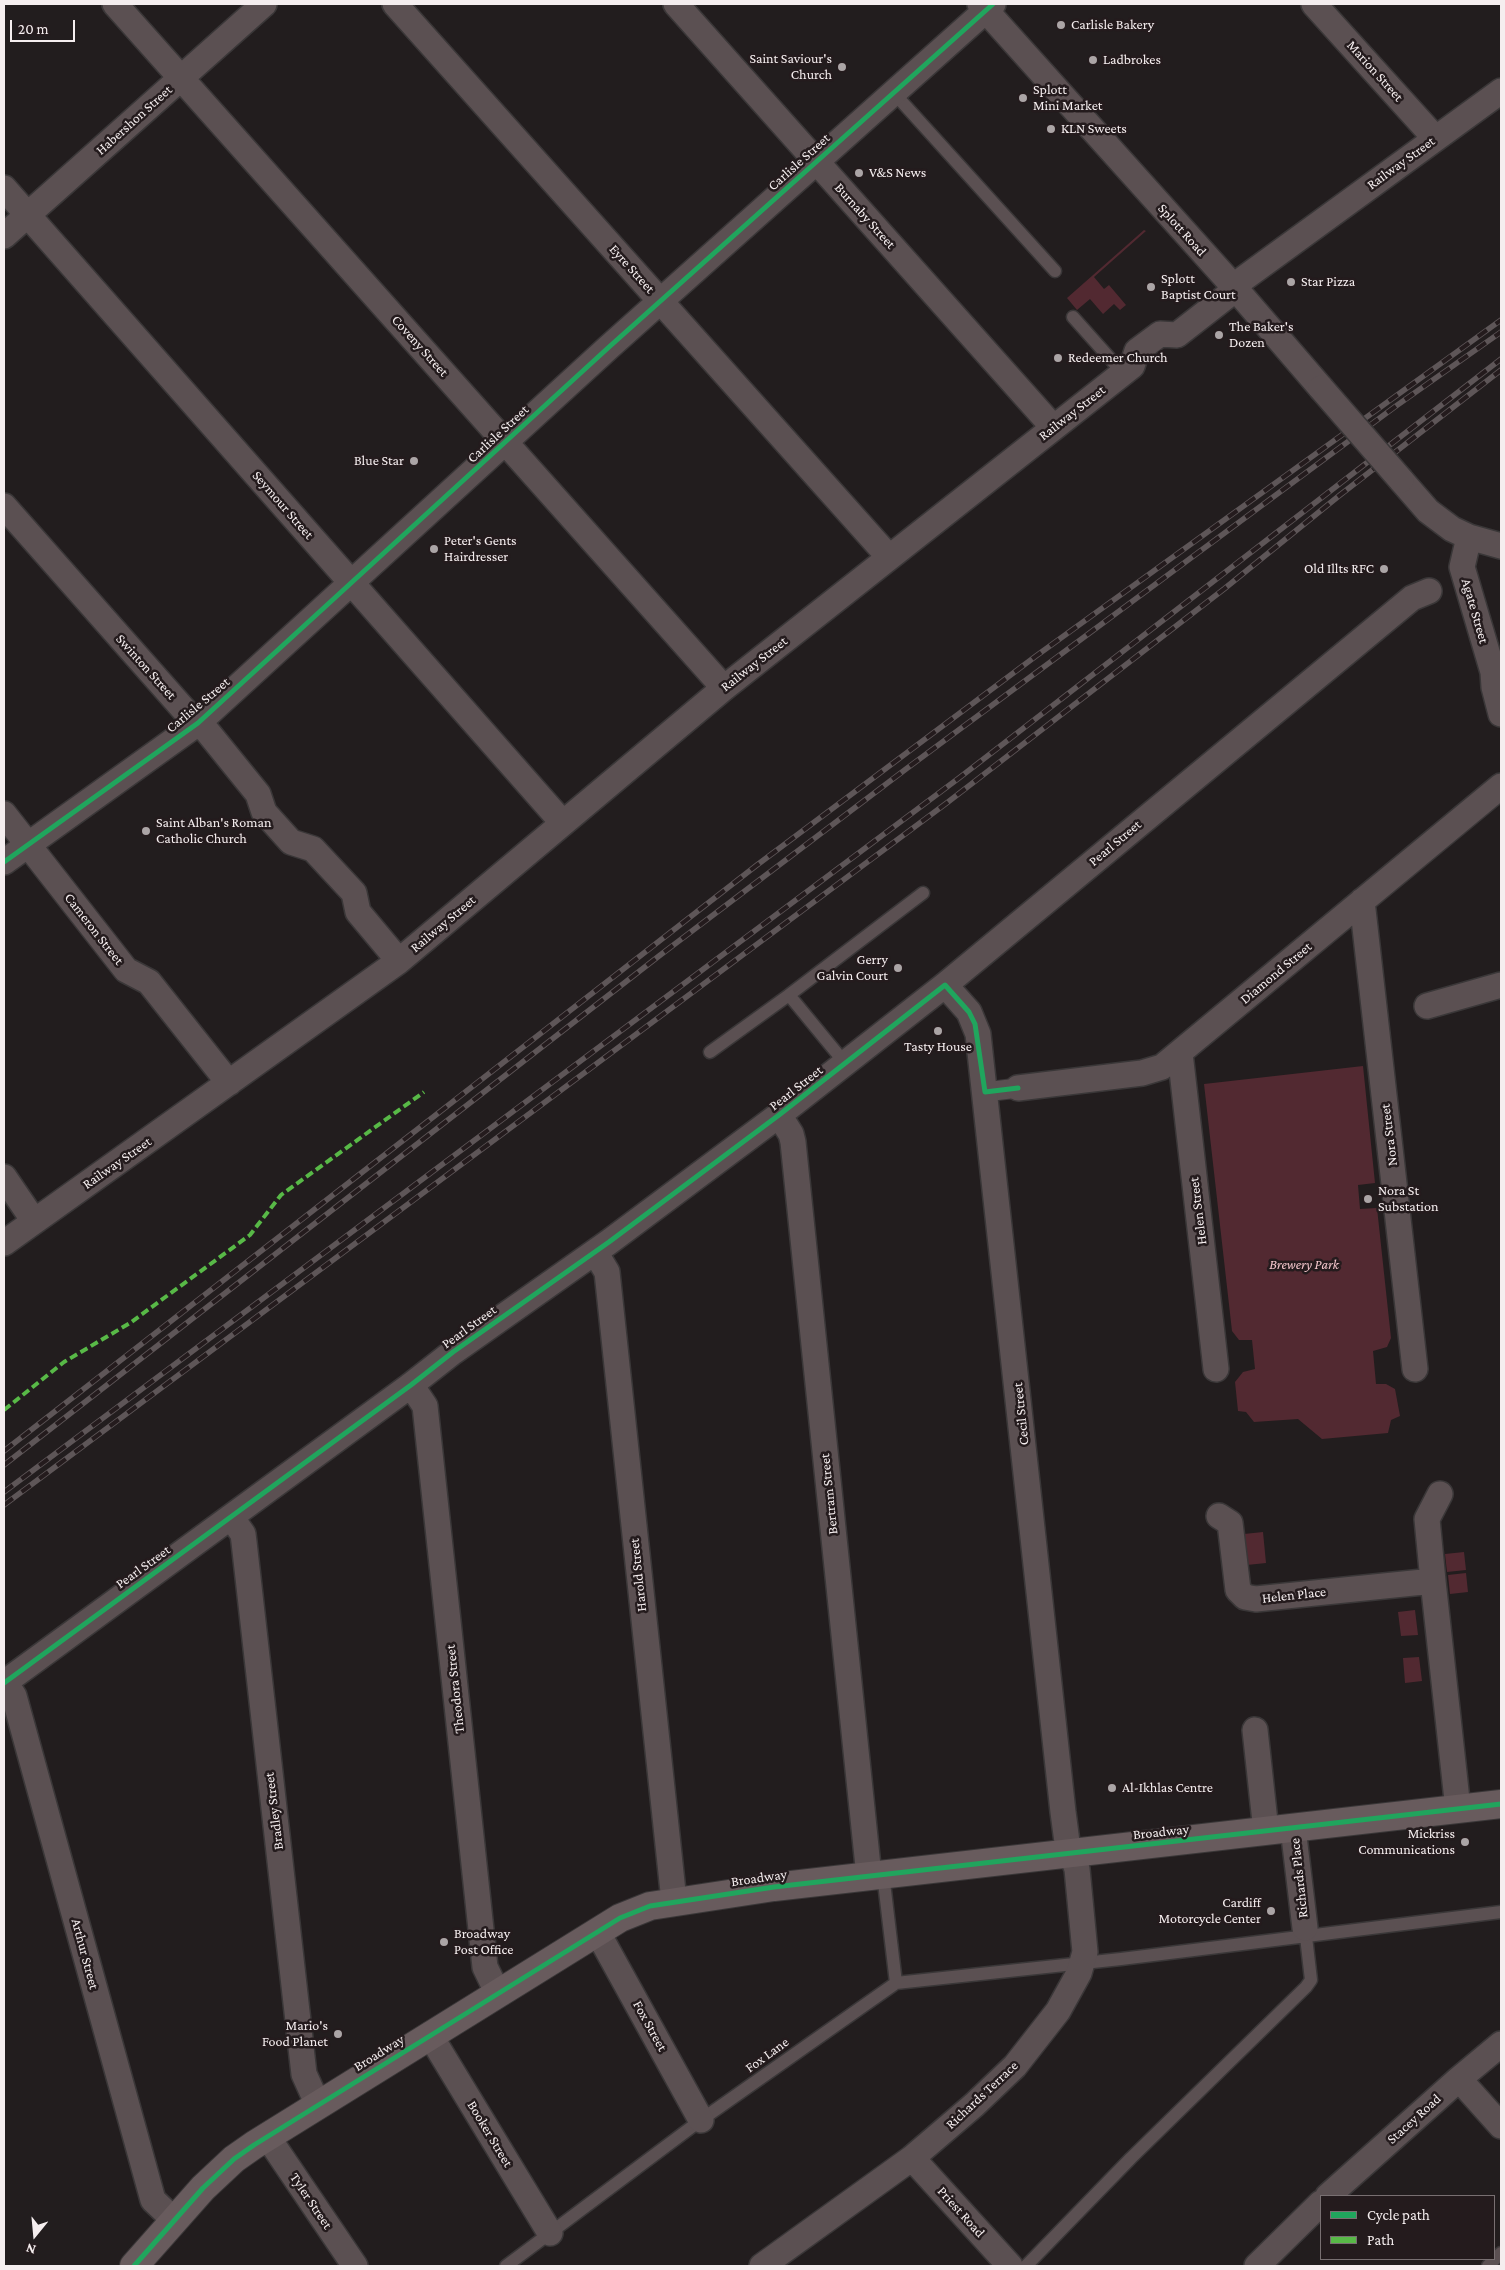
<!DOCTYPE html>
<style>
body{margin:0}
#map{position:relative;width:1505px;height:2270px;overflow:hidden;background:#221d1e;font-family:"Crimson Pro",serif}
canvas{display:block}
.frame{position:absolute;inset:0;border:5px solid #f5eeef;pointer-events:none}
.legend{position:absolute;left:1320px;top:2195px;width:175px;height:65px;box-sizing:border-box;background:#241b1d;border:1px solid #786f71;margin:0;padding:6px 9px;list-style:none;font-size:15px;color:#f5eeef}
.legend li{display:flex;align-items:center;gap:10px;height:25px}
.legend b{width:25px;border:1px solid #786f71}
.north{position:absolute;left:10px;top:2210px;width:50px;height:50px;-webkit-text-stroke:4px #241b1d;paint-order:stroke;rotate:197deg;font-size:14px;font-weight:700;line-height:20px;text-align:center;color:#f5eeef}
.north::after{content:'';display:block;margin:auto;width:18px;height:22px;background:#f5eeef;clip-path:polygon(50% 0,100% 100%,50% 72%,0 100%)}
.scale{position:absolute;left:10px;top:20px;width:65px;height:22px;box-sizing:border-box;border:2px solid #f5eeef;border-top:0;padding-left:6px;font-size:15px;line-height:18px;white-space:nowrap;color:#f5eeef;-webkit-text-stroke:4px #241b1d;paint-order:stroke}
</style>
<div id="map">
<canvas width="1505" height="2270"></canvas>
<div class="frame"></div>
<ul class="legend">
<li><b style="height:6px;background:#20a55d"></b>Cycle path</li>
<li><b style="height:6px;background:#58b947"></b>Path</li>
</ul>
<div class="north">N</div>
<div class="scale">20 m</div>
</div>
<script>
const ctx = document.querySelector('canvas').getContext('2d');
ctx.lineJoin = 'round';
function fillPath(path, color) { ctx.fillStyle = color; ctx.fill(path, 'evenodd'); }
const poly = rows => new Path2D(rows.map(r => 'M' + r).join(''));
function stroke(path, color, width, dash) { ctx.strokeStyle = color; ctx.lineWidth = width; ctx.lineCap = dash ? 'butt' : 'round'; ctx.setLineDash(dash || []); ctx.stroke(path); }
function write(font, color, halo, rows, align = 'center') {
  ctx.font = font + ' "Crimson Pro",serif'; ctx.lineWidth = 5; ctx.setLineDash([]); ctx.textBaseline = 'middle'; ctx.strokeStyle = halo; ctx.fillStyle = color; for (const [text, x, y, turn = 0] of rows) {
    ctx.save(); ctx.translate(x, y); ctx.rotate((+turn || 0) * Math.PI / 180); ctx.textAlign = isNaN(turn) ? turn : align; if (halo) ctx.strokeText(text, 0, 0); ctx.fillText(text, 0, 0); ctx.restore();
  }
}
fillPath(poly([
 [1144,230,1146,231,1094,277,1104,289,1109,285,1126,305,1120,310,1114,304,1103,314,1090,299,1077,310,1067,298],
 [1363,1066,1375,1183,1358,1185,1360,1209,1377,1208,1391,1338,1387,1347,1373,1351,1376,1384,1386,1384,1395,1389,1400,1416,1391,1420,1388,1433,1322,1439,1298,1419,1254,1422,1246,1412,1238,1411,1235,1382,1243,1372,1255,1369,1252,1340,1239,1340,1232,1331,1204,1084],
 [1263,1532,1266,1563,1247,1565,1244,1534],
 [1464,1552,1466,1570,1447,1572,1445,1554],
 [1466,1573,1468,1592,1450,1594,1448,1575],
 [1415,1610,1418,1635,1401,1636,1398,1612],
 [1419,1657,1422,1681,1405,1683,1403,1658]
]), '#522931');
const service = poly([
 [893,92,1055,271],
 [1073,317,1123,373],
 [710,1052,789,995],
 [845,1063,789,995,923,893],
 [883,1874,896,1983],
 [506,2266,701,2120,896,1983,1121,1959,1501,1912],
 [1026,2266,1131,2158,1306,1987,1311,1980,1305,1928],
 [1488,2266,1501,2253]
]);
const pedestrian = poly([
 [985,1092,1018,1088]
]);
const minor = poly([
 [115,4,724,688],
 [395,4,889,557],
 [676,4,1053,427],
 [980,4,1235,288,1321,388],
 [1314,4,1435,138],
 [4,188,562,822],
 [4,236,264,4],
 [1401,480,1428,511,1452,529,1469,537,1501,546],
 [4,506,186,712,207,731,258,794,264,812,291,842,313,849,354,893,358,912,399,961],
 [1469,537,1462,567,1493,672,1494,687,1501,714],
 [4,814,126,970,149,982,229,1083],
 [4,862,198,723,609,347,993,4],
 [1362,901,1415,1369],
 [1427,1006,1501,985],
 [1180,1053,1216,1369],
 [1018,1088,1142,1073,1162,1067,1501,786],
 [779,1115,791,1134,793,1142,869,1876],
 [4,1177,34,1221],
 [4,1243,399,961,724,688,1132,366,1137,351,1160,334,1177,335,1227,296,1243,279,1501,91],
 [595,1252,607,1272,674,1901],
 [411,1385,425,1406,485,1967,498,1994],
 [1219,1516,1230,1523,1238,1590,1245,1597,1256,1599,1433,1581,1427,1519,1440,1494],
 [231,1517,243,1534,244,1542,304,2074,318,2105],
 [1433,1581,1458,1809],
 [5,1682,14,1696,153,2200,174,2220],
 [4,1683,411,1385,453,1352,609,1242,779,1115,945,985,1412,598,1429,591],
 [1255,1730,1266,1831],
 [1293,1828,1305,1928],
 [598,1933,701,2120],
 [430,2035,550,2233],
 [1459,2079,1501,2126],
 [267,2136,355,2266],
 [912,2158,1010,2266],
 [1328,2196,1459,2079,1501,2044],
 [762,2266,912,2158,974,2105,1015,2066,1058,2011,1079,1973,1085,1952,1077,1869,1067,1842,1063,1812,978,1034,969,1012,945,985],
 [1257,2266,1321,2203]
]);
const secondary = poly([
 [134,2266,203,2188,234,2159,254,2145,620,1918,650,1906,774,1887,1501,1804]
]);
stroke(service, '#3a3738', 15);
stroke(pedestrian, '#3a3738', 21);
stroke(minor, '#3a3738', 28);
stroke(secondary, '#3a3738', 30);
stroke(service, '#5b5052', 12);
stroke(pedestrian, '#5b5052', 19);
stroke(minor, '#5b5052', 25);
stroke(secondary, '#685b5d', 28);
const rail = poly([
 [4,1451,757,865,1036,656,1501,320],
 [4,1465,659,956,906,769,1396,406,1501,332],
 [4,1492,959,778,1501,359],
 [4,1505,948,802,1224,589,1340,495,1501,370]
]);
stroke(rail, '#5e5658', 5.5);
stroke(rail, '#241b1d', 4, [11]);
const minorBridge = poly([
 [1321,388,1401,480]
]);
stroke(minorBridge, '#3a3738', 28, []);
stroke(minorBridge, '#5b5052', 25);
stroke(poly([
 [4,1410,64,1362,130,1323,250,1235,281,1195,424,1092]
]), '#58b947', 4, [8, 4]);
stroke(poly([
 [4,862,198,723,609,347,993,4],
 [4,1683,411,1385,453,1352,609,1242,779,1115,945,985,969,1012,975,1024,985,1092,1018,1088],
 [134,2266,203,2188,234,2159,254,2145,620,1918,650,1906,774,1887,1501,1804]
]), '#20a55d', 5);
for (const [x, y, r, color] of [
 [1061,25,5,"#aba5a6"],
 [1093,60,5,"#aba5a6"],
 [842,67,5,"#aba5a6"],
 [1023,98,5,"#aba5a6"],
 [1051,129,5,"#aba5a6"],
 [859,173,5,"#aba5a6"],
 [1291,282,5,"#aba5a6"],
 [1151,287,5,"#aba5a6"],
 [1219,335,5,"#aba5a6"],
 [1058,358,5,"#aba5a6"],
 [414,461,5,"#aba5a6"],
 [434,549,5,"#aba5a6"],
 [1384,569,5,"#aba5a6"],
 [146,831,5,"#aba5a6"],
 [898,968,5,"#aba5a6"],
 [938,1031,5,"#aba5a6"],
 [1368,1199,5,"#aba5a6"],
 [1112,1788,5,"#aba5a6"],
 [1465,1842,5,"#aba5a6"],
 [1271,1911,5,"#aba5a6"],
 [444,1942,5,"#aba5a6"],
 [338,2034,5,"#aba5a6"]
]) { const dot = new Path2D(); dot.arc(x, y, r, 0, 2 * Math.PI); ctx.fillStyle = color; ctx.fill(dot); stroke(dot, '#241b1d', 2); }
write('14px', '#f5eeef', '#241b1d', [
 ["Carlisle Bakery",1071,25],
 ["Saint Saviour's",832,59,"right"],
 ["Church",832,75,"right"],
 ["Ladbrokes",1103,60],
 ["Splott",1033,90],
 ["Mini Market",1033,106],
 ["KLN Sweets",1061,129],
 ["V&S News",869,173],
 ["Splott",1161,279],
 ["Baptist Court",1161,295],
 ["Star Pizza",1301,282],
 ["The Baker's",1229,327],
 ["Dozen",1229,343],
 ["Redeemer Church",1068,358],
 ["Blue Star",404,461,"right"],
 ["Peter's Gents",444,541],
 ["Hairdresser",444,557],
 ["Old Illts RFC",1374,569,"right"],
 ["Saint Alban's Roman",156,823],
 ["Catholic Church",156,839],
 ["Gerry",888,960,"right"],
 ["Galvin Court",888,976,"right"],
 ["Tasty House",938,1047,"center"],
 ["Nora St",1378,1191],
 ["Substation",1378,1207],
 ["Al-Ikhlas Centre",1122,1788],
 ["Mickriss",1455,1834,"right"],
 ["Communications",1455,1850,"right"],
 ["Cardiff",1261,1903,"right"],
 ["Motorcycle Center",1261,1919,"right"],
 ["Broadway",454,1934],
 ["Post Office",454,1950],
 ["Mario's",328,2026,"right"],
 ["Food Planet",328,2042,"right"]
], 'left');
write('14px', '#f5eeef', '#241b1d', [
 ["Marion Street",1375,71,48],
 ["Habershon Street",134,120,-42],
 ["Carlisle Street",799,162,-42],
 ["Railway Street",1401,163,-36],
 ["Burnaby Street",865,216,48],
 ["Splott Road",1182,230,48],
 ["Eyre Street",632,269,48],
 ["Coveny Street",420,346,48],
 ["Railway Street",1072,413,-38],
 ["Carlisle Street",498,434,-43],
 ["Seymour Street",283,505,49],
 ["Agate Street",1475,611,74],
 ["Railway Street",754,664,-38],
 ["Swinton Street",146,667,48],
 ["Carlisle Street",198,705,-40],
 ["Pearl Street",1115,843,-40],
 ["Railway Street",443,924,-40],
 ["Cameron Street",94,929,52],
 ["Diamond Street",1276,973,-40],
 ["Pearl Street",796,1088,-38],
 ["Nora Street",1389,1135,-97],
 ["Railway Street",117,1163,-35],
 ["Helen Street",1198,1211,-97],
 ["Pearl Street",469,1327,-36],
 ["Cecil Street",1021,1414,-96],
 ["Bertram Street",829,1494,-96],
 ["Pearl Street",143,1567,-36],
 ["Harold Street",638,1575,-96],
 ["Helen Place",1294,1595,-6],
 ["Theodora Street",455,1689,-96],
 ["Bradley Street",274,1811,-97],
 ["Broadway",1161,1832,-6],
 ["Broadway",759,1878,-8],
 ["Richards Place",1299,1878,-96],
 ["Arthur Street",85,1954,75],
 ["Fox Street",650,2026,61],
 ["Broadway",379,2053,-32],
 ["Fox Lane",767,2055,-36],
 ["Richards Terrace",982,2095,-43],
 ["Stacey Road",1414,2119,-42],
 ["Booker Street",490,2134,59],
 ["Tyler Street",311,2201,56],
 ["Priest Road",961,2212,48]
]);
write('italic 14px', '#f4c6cc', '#241b1d', [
 ["Brewery Park",1304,1265]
]);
</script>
